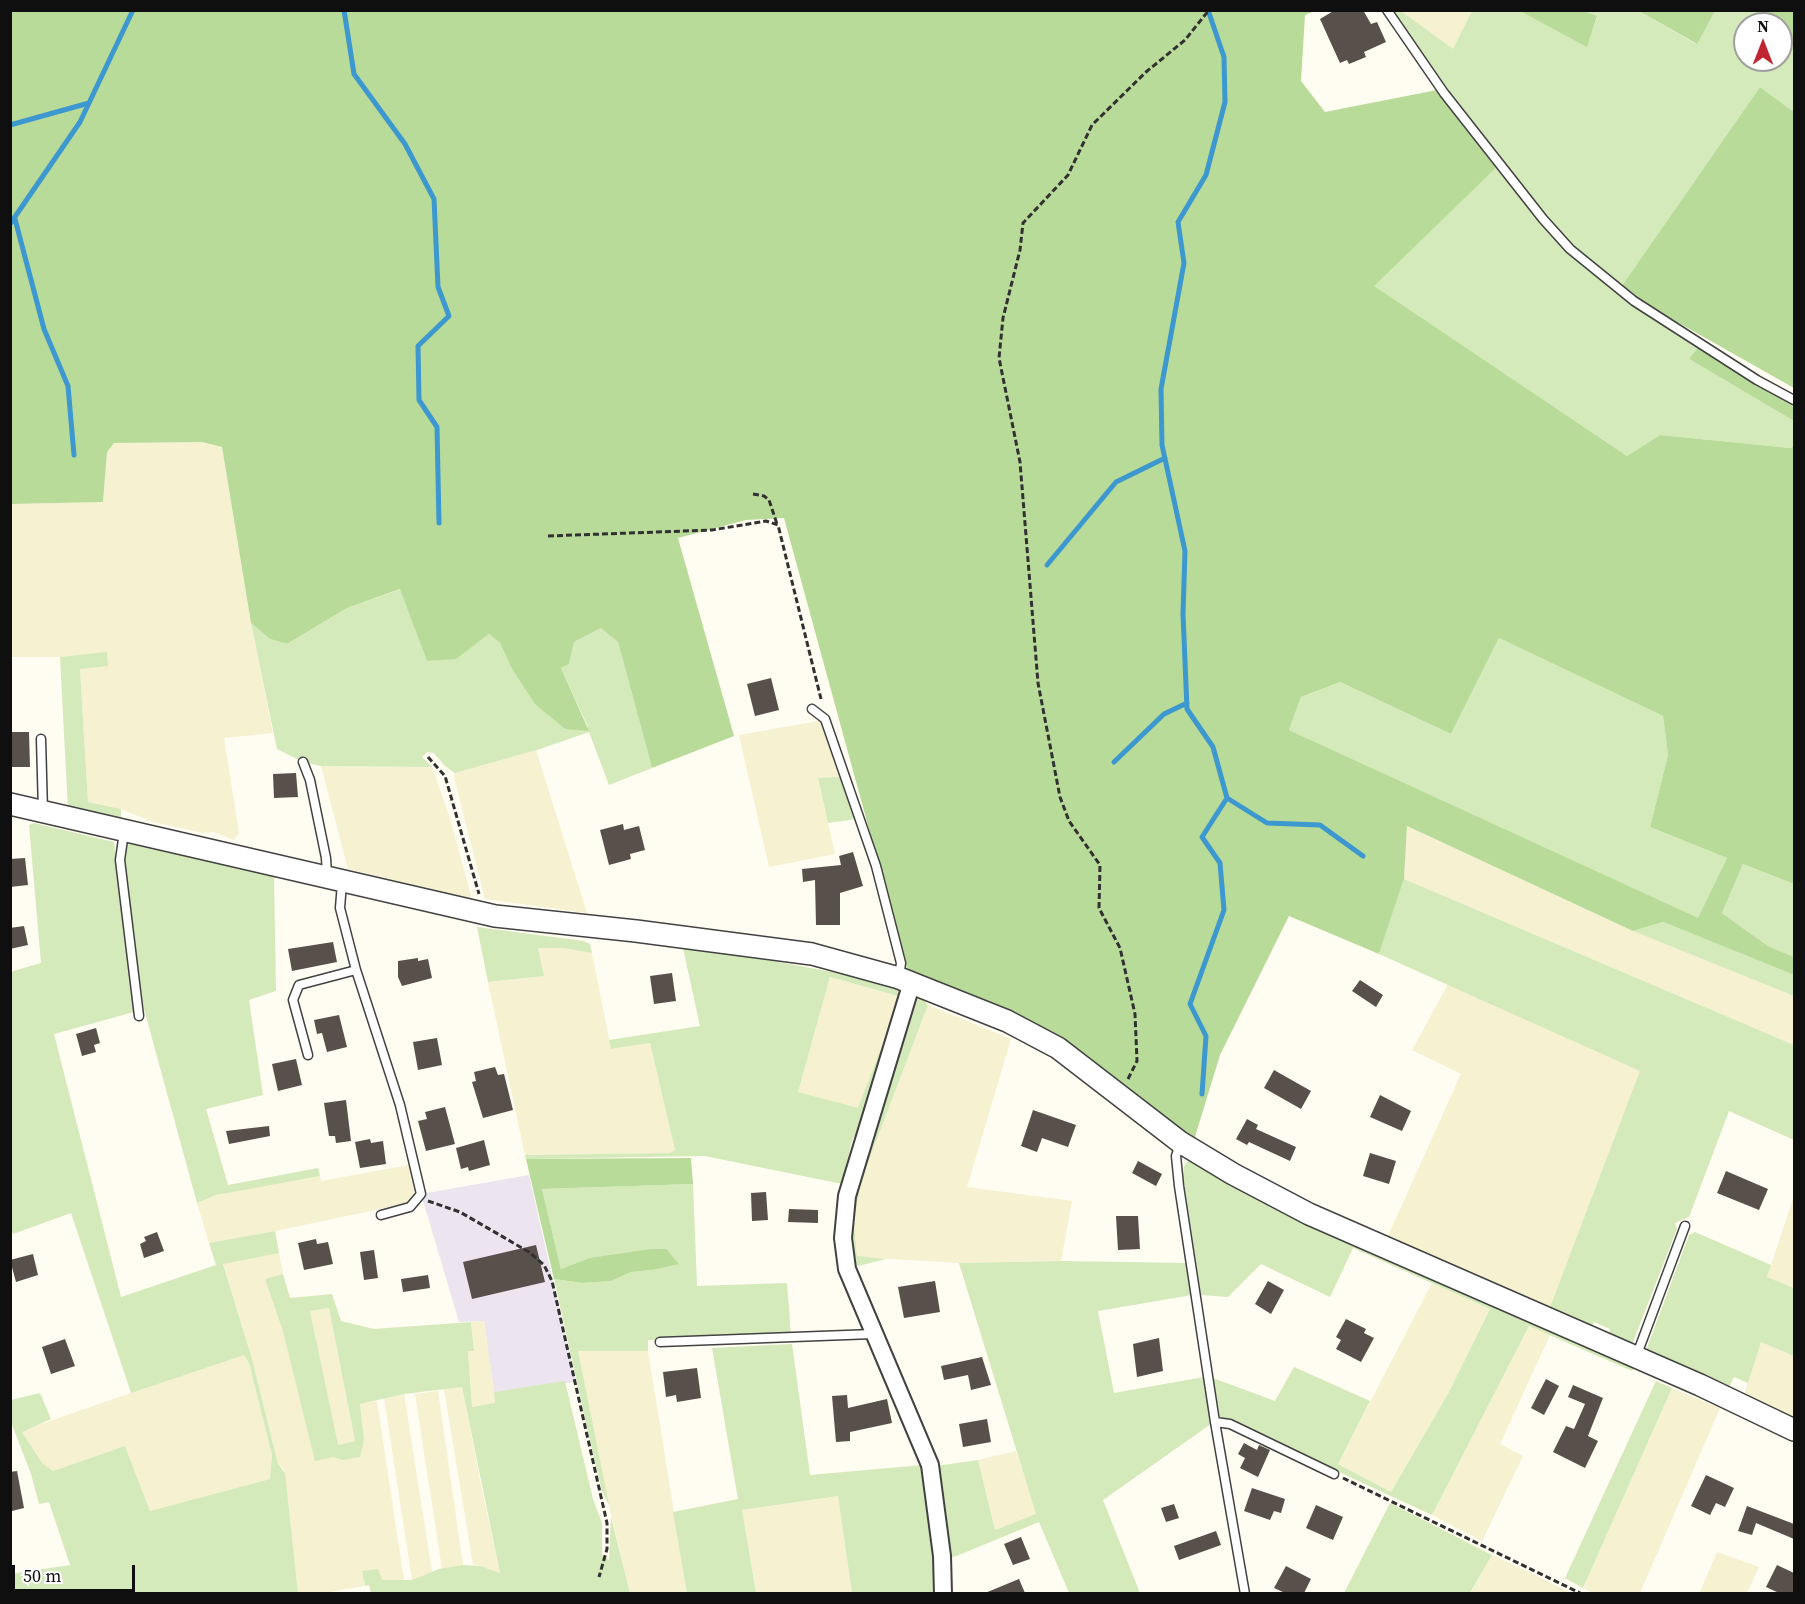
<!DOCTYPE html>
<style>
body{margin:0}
#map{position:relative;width:1805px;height:1604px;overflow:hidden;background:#fffcf1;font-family:"Source Serif 4",serif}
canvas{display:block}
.frame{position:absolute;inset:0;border:12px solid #0f0f0f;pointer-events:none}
.north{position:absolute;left:1733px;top:12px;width:60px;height:60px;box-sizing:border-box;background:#fff;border:2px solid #9f9f9f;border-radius:50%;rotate:0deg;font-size:16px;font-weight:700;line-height:24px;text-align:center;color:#0f0f0f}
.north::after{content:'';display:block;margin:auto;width:21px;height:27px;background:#c12531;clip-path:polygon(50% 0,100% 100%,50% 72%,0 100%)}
.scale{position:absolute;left:12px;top:1565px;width:123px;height:27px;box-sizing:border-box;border:3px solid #0f0f0f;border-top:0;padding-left:8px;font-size:18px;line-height:21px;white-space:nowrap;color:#0f0f0f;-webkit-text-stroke:4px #fff;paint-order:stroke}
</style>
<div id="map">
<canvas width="1805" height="1604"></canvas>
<div class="frame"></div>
<div class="north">N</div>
<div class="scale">50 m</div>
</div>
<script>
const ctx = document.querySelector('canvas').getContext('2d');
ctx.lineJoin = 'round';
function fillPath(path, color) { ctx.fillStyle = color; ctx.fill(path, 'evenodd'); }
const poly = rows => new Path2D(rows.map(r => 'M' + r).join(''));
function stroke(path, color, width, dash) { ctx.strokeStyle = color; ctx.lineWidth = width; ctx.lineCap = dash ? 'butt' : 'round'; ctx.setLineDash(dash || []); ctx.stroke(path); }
fillPath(poly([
 [529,1175,576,1382,494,1392,484,1321,459,1322,421,1194]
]), '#ece4ee');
fillPath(poly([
 [1401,11,1472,11,1453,50],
 [202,442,222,447,251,623,273,733,224,738,239,833,234,840,214,832,203,833,153,822,121,809,88,802,80,668,107,653,60,657,11,657,10,504,103,502,107,452,114,443],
 [824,720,841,777,818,779,835,854,769,867,739,735],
 [536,750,587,913,485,899,454,777,455,773],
 [321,766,432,767,450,818,472,899,348,869],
 [1407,826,1633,931,1794,996,1794,1045,1404,879],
 [538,948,563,948,592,953,611,1049,650,1043,675,1150,671,1153,525,1155,488,982,543,976],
 [830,977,898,996,894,1015,858,1109,798,1092],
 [1448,984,1641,1071,1549,1310,1387,1238,1461,1074,1412,1050],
 [928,1005,1011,1039,967,1187,1072,1201,1061,1261,959,1263,857,1257,854,1224,861,1181],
 [409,1165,414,1190,411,1200,404,1204,275,1231,209,1243,197,1203,216,1195,248,1188,320,1176,321,1181],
 [1794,1196,1794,1288,1767,1277],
 [279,1253,283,1274,265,1279,333,1457,342,1460,364,1440,360,1404,377,1401,404,1580,382,1580,362,1572,365,1586,323,1593,298,1593,284,1469,278,1464,252,1359,223,1263],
 [1432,1283,1490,1309,1449,1392,1391,1492,1338,1464],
 [329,1308,355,1441,337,1445,310,1311],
 [484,1321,496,1403,472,1407,468,1351,474,1351,471,1322],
 [1529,1326,1550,1335,1500,1444,1523,1456,1482,1541,1432,1515],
 [1761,1342,1794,1356,1794,1421,1744,1395],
 [578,1351,648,1351,687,1593,630,1593,601,1473],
 [244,1354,249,1363,272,1455,270,1479,150,1511,125,1446,53,1471,42,1463,21,1431],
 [462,1387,483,1495,500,1573,473,1564,444,1389],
 [1672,1388,1720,1408,1640,1593,1594,1593,1583,1588],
 [438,1391,463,1565,442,1569,415,1394],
 [404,1394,432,1572,412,1580,384,1398],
 [1016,1451,1037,1514,995,1530,978,1460],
 [838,1496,852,1593,756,1593,742,1510],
 [1717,1552,1759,1567,1747,1593,1699,1594],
 [1492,1555,1529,1572,1567,1591,1565,1594,1470,1594]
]), '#f5f1d1');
fillPath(poly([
 [1391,11,1401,11,1453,49,1472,11,1520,11,1587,46,1597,17,1584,11,1639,11,1696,44,1715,11,1762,11,1777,24,1745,24,1745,60,1781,60,1781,28,1794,42,1794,112,1760,87,1621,287,1576,249,1494,153],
 [1496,168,1565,247,1611,289,1698,347,1689,359,1794,421,1794,445,1791,448,1660,435,1627,456,1373,286],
 [401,589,427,661,456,658,489,634,500,643,512,669,551,717,565,729,588,727,561,668,569,664,574,642,601,628,614,636,618,642,652,768,609,785,589,732,540,749,455,773,445,766,434,753,427,752,422,757,432,767,321,766,303,762,277,749,251,623,270,639,287,644,347,608],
 [1499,638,1663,716,1668,755,1650,827,1727,858,1698,919,1289,730,1301,697,1340,682,1451,734],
 [107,652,108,666,80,669,88,802,121,809,121,823,68,810,60,657],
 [841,777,856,819,828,823,818,778],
 [34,823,114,842,134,1012,54,1034,121,1297,216,1265,209,1243,275,1231,279,1253,223,1264,252,1359,278,1464,285,1473,298,1593,11,1593,11,1574,70,1565,49,1502,39,1504,31,1474,11,1422,11,1400,40,1393,51,1419,22,1432,42,1463,53,1471,125,1446,150,1511,270,1479,272,1455,249,1363,244,1355,131,1393,71,1213,13,1234,10,1225,10,972,41,963,29,825],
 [127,840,274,874,276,991,249,1000,263,1095,206,1109,228,1185,318,1168,320,1176,216,1195,197,1203,144,1009,126,885,124,849],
 [1743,864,1794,884,1794,957,1768,946,1722,913],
 [1404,879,1794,1045,1794,1140,1729,1111,1689,1217,1675,1223,1677,1229,1631,1347,1608,1336,1610,1329,1594,1322,1591,1330,1549,1310,1640,1071,1379,954],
 [1663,922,1794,975,1794,996,1633,931],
 [477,927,584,941,590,944,592,953,563,948,538,948,544,976,488,982],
 [683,948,714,950,837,973,899,990,898,996,830,977,798,1092,858,1108,894,1015,864,1122,852,1140,842,1184,705,1156,526,1159,525,1155,670,1153,675,1150,650,1043,611,1049,609,1040,700,1026],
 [919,995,928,1005,861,1181,854,1224,857,1256,886,1259,854,1267,851,1248,852,1199],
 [1189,1160,1194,1160,1636,1365,1632,1371,1529,1326,1432,1515,1220,1417,1213,1378,1275,1401,1294,1367,1370,1401,1338,1464,1391,1492,1449,1392,1490,1309,1353,1248,1330,1297,1261,1264,1228,1297,1201,1295,1183,1176,1184,1166],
 [693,1184,697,1286,787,1283,791,1336,648,1340,648,1351,578,1351,609,1505,602,1491,592,1450,554,1279,582,1283,611,1281,631,1272,652,1270,666,1249,589,1258,561,1269,542,1189],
 [1695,1232,1771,1265,1767,1277,1794,1288,1794,1356,1761,1342,1748,1383,1734,1377,1728,1389,1645,1353,1689,1235],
 [1061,1261,1187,1263,1192,1295,1098,1311,1114,1393,1204,1377,1211,1424,1103,1500,1140,1593,1069,1593,1039,1522,954,1557,947,1556,936,1466,978,1460,995,1530,1036,1514,959,1263],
 [283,1274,290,1298,332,1294,341,1321,374,1329,471,1322,474,1351,468,1351,472,1407,495,1403,494,1392,565,1381,593,1499,602,1523,602,1554,609,1560,611,1517,630,1593,371,1593,369,1585,365,1586,362,1571,378,1569,382,1580,412,1580,439,1569,463,1565,480,1566,500,1573,462,1387,404,1394,360,1404,364,1440,360,1457,342,1460,333,1457,315,1461,283,1331,265,1279],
 [329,1308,355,1441,338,1445,310,1311],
 [792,1344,810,1475,923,1465,932,1512,936,1593,852,1593,838,1496,742,1510,756,1593,687,1593,673,1512,738,1499,712,1348],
 [1656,1381,1672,1388,1583,1588,1565,1578],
 [1390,1503,1492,1555,1470,1593,1344,1593]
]), '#d4eaba');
fillPath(poly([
 [10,11,1315,11,1305,15,1301,81,1325,112,1437,90,1496,168,1374,286,1627,456,1660,435,1791,448,1794,445,1794,884,1743,864,1722,913,1768,946,1794,957,1794,975,1663,922,1633,931,1407,826,1404,879,1379,954,1289,916,1220,1055,1194,1140,908,972,784,518,746,520,678,538,734,736,652,768,618,642,601,628,574,642,569,664,561,668,589,731,565,729,535,704,512,669,500,643,489,634,456,659,427,661,400,589,347,608,287,644,270,639,251,623,222,447,202,442,114,443,107,452,103,502,11,504],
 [1499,638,1663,716,1668,755,1650,827,1727,858,1698,918,1289,730,1301,697,1340,682,1451,734],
 [1520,11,1584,11,1597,16,1587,47],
 [1639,11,1715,11,1697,44],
 [1762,11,1794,11,1794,42,1781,28,1781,24,1777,24],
 [1760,87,1794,112,1794,388,1663,314,1621,287],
 [1698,347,1794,403,1794,421,1689,359],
 [691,1158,693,1184,542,1189,561,1269,589,1258,651,1249,666,1249,679,1264,652,1270,631,1272,611,1281,582,1283,554,1279,526,1159]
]), '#b9db99');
stroke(poly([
 [344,10,354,74,405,144,434,199,438,287,449,316,418,346,419,400,437,427,439,523],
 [10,125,89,103],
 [15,219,44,329,68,386,74,455],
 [10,224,80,122,133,10],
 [1047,565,1116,482,1165,458],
 [1114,762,1164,714,1187,703],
 [1227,798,1267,823,1320,825,1363,856],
 [1202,1094,1206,1036,1190,1004,1224,910,1220,863,1202,837,1227,798,1213,747,1187,709,1183,614,1185,551,1162,445,1161,389,1184,263,1178,222,1206,175,1225,102,1224,57,1208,10]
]), '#3c98ce', 5);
fillPath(poly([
 [1335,10,1363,10,1371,24,1377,22,1386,42,1364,52,1366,57,1349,64,1347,60,1340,63,1320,19],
 [771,678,779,710,755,716,747,684],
 [10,732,29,732,30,767,10,767],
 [296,773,298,797,274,798,273,774],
 [623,824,624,830,639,826,645,850,630,854,631,859,609,865,600,830],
 [853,852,863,886,840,893,840,925,816,925,815,880,803,882,802,869,841,865,839,856],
 [25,858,28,885,10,887,10,859],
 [24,926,28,945,10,949,10,928],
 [333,942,337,962,292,971,288,949],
 [418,958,418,961,428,959,432,978,402,986,398,977,398,961],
 [672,973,676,1001,654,1004,650,976],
 [1360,980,1383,995,1376,1007,1352,991],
 [339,1015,347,1047,327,1052,322,1033,317,1034,314,1020],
 [96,1028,100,1043,94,1045,96,1052,82,1056,76,1034],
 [437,1038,442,1065,418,1070,413,1042],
 [296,1059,302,1085,278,1091,272,1064],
 [495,1067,498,1075,504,1074,513,1110,483,1118,472,1082,476,1081,474,1072],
 [1274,1070,1311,1091,1301,1109,1264,1088],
 [1380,1095,1411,1111,1402,1131,1370,1117],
 [346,1100,351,1141,336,1143,335,1136,329,1136,324,1103],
 [445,1107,455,1144,426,1151,418,1121,427,1119,425,1112],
 [1033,1110,1076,1125,1068,1147,1042,1138,1037,1152,1021,1146],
 [1247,1119,1258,1125,1256,1129,1296,1147,1290,1161,1249,1142,1247,1145,1236,1139],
 [269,1126,270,1136,229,1144,226,1131],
 [370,1139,371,1143,383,1141,386,1164,360,1168,355,1142],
 [484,1140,490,1165,469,1171,468,1167,461,1169,456,1148],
 [1370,1153,1396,1161,1389,1184,1363,1176],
 [1138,1161,1162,1174,1156,1186,1132,1173],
 [1726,1171,1768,1189,1759,1210,1717,1193],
 [766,1192,768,1220,752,1221,751,1193],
 [789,1209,818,1210,818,1223,788,1222],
 [1116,1216,1138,1216,1140,1249,1118,1250],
 [157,1232,164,1251,144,1258,140,1244,146,1241,144,1237],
 [316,1239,317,1244,328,1242,333,1264,304,1270,298,1243],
 [536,1245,545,1282,472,1299,463,1262],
 [374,1250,378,1278,364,1280,360,1252],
 [33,1254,38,1275,16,1282,10,1260],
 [428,1275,430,1288,403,1292,401,1279],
 [935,1281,940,1312,904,1318,898,1287],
 [1268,1281,1284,1290,1271,1314,1255,1304],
 [1346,1319,1366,1329,1364,1333,1374,1338,1361,1362,1336,1349,1341,1340,1336,1337],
 [1159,1338,1163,1371,1137,1377,1133,1344],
 [65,1339,75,1366,51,1374,42,1347],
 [982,1357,991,1385,971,1390,968,1375,944,1380,941,1366],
 [697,1368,701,1398,677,1402,676,1395,666,1397,663,1372],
 [1546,1379,1559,1386,1544,1415,1531,1408],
 [1573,1385,1603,1398,1588,1436,1598,1441,1585,1468,1553,1452,1566,1426,1574,1429,1585,1404,1568,1397],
 [847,1395,848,1408,887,1399,892,1423,850,1432,850,1441,836,1442,832,1396],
 [987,1419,991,1442,963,1447,959,1424],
 [1244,1443,1257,1450,1259,1445,1270,1450,1258,1477,1240,1468,1245,1458,1238,1454],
 [17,1471,24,1508,12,1511,10,1472],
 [1706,1475,1734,1488,1725,1507,1716,1503,1710,1515,1691,1506],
 [1252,1488,1285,1499,1281,1513,1274,1511,1270,1520,1244,1511],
 [1174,1504,1179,1518,1166,1522,1161,1508],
 [1316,1505,1343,1517,1333,1540,1306,1528],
 [1747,1506,1794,1524,1794,1539,1756,1523,1752,1535,1738,1531],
 [1216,1531,1221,1545,1179,1560,1174,1546],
 [1021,1537,1030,1559,1013,1565,1004,1544],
 [1777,1565,1794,1573,1794,1593,1779,1593,1766,1587],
 [1286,1566,1311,1579,1304,1593,1285,1593,1274,1588],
 [1019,1579,1025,1593,985,1593]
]), '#58504b');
const service = poly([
 [1387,10,1444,93,1543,219,1570,249,1634,301,1757,380,1794,400],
 [812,709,825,719,876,866,901,963,899,977],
 [41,739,43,812],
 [303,762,310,780,326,858,327,875],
 [124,832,120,860,139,1016],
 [342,883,340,908,356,970,400,1105,421,1194,410,1207,381,1215],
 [308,1055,293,1000,299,985,356,970],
 [1180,1144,1176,1156,1179,1186,1215,1422,1245,1594],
 [660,1342,873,1334],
 [1636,1357,1685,1226],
 [1215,1422,1230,1424,1334,1474]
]);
const minor = poly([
 [912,982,847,1196,843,1238,847,1269,930,1465,942,1556,943,1594]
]);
const tertiary = poly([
 [10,804,495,916,636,931,812,954,899,978,1007,1021,1058,1048,1180,1142,1233,1174,1309,1214,1700,1385,1794,1430]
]);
stroke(service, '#424242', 11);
stroke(minor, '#424242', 20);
stroke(tertiary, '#424242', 24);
stroke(poly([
 [753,494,764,496,769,500,777,524],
 [548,536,712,530,766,521,778,525,821,699],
 [428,757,445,776,479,894],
 [1128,1079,1137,1061,1135,1014,1120,948,1099,908,1100,865,1069,821,1060,797,1038,683,1020,462,999,358,1003,318,1020,250,1023,223,1068,175,1092,125,1146,72,1185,40,1209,10],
 [428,1201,460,1212,529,1252,544,1265,552,1281,607,1523,607,1549,599,1577],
 [1343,1478,1582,1594]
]), '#313131', 3, [6, 3]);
stroke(service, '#fff', 8);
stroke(minor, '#fff', 16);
stroke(tertiary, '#fff', 21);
</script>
